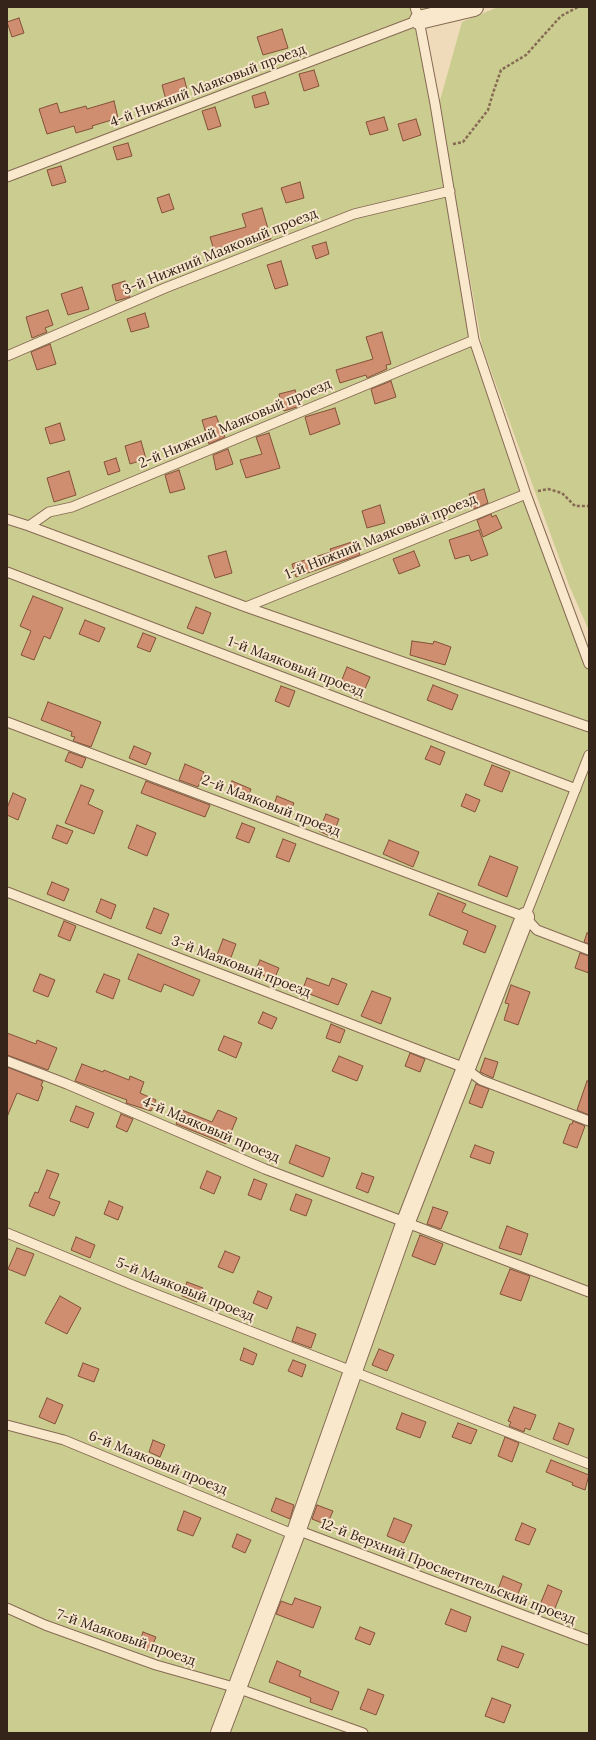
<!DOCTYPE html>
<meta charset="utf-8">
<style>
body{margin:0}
#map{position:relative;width:596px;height:1740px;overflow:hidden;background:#efdaba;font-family:Lora,serif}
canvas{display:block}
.frame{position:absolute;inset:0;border:8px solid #34241a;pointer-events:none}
</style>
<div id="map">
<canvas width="596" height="1740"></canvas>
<div class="frame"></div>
</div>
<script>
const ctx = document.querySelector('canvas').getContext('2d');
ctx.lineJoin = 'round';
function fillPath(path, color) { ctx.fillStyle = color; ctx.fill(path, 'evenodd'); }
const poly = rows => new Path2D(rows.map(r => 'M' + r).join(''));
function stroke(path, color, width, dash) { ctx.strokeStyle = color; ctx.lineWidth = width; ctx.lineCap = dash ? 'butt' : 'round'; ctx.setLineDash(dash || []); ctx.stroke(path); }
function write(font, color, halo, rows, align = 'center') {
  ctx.font = font + ' Lora,serif'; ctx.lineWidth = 4; ctx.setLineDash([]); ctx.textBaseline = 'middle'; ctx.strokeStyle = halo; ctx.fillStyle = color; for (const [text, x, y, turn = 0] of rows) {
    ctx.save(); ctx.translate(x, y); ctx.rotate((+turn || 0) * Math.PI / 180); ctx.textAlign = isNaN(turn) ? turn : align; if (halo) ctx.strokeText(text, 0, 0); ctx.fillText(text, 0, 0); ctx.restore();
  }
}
fillPath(poly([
 [7,7,444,7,413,19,431,105,472,345,589,664,589,1733,7,1733],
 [498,7,589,7,589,631,569,585,482,346,439,104,462,22]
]), '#cbcc8f');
const building = poly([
 [19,18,24,33,12,37,7,22,19,18],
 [282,29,288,48,263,55,257,37,282,29],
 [314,70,319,86,304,91,299,74,314,70],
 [184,78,188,93,166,100,162,85,184,78],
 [265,92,269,104,255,108,252,96,265,92],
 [114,101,118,118,92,126,93,128,76,133,74,126,47,134,39,109,57,103,60,113,86,106,87,109,114,101],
 [215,107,221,126,208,130,202,111,215,107],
 [384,117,388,130,370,135,366,122,384,117],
 [416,119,421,135,403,141,398,124,416,119],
 [128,143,132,156,117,160,113,147,128,143],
 [61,166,66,182,52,186,47,170,61,166],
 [300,182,304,198,286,203,281,188,300,182],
 [169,194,174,209,162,213,157,198,169,194],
 [262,208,271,239,251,245,250,240,214,250,210,237,246,227,242,214,262,208],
 [326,242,329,254,316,259,312,246,326,242],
 [281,261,288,285,275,289,267,265,281,261],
 [125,281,130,297,116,301,112,285,125,281],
 [82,287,89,309,68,315,61,294,82,287],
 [48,310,53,325,45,328,47,332,32,338,26,317,48,310],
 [145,313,149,327,131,332,127,319,145,313],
 [382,332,391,364,386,365,387,369,367,378,366,375,340,383,336,370,373,359,366,337,382,332],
 [50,344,56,364,37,370,31,352,50,344],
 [391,381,396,397,375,404,371,389,391,381],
 [295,390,300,406,284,411,279,394,295,390],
 [335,408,340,424,310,435,305,417,335,408],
 [216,416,225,437,209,444,202,420,216,416],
 [60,423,65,440,50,444,45,428,60,423],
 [269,433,280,468,246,478,240,460,262,454,256,437,269,433],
 [141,441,146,459,130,464,125,446,141,441],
 [228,449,233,464,216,470,213,455,228,449],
 [116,458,120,471,108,475,104,462,116,458],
 [179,470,185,489,170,493,165,475,179,470],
 [69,471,76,495,54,502,47,478,69,471],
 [484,489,488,503,474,509,469,494,484,489],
 [380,505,385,523,367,528,362,511,380,505],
 [491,514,492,517,496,515,502,528,483,537,477,520,491,514],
 [479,530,488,555,471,561,469,555,455,559,449,540,479,530],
 [355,541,360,555,296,577,292,564,331,552,330,549,355,541],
 [226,551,232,573,215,578,208,556,226,551],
 [414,551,420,566,399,574,393,559,414,551],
 [33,596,63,608,50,639,44,636,34,660,21,655,31,631,20,626,33,596],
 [196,607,211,613,203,634,187,628,196,607],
 [85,620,105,628,99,642,79,634,85,620],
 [143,633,156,638,150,652,137,647,143,633],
 [412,641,433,644,434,641,451,647,445,665,410,655,412,641],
 [347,667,370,677,362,696,339,687,347,667],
 [433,685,458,695,452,710,427,700,433,685],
 [281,686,295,691,289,707,275,701,281,686],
 [48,702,101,722,91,747,73,741,75,737,71,736,72,732,41,720,48,702],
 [134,746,151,753,146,765,129,758,134,746],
 [431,746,445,752,440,765,425,759,431,746],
 [69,752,86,758,82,768,65,761,69,752],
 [185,764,204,772,198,787,179,780,185,764],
 [492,765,510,772,502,792,484,785,492,765],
 [146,781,210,805,205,817,141,793,146,781],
 [232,781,251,789,246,801,227,793,232,781],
 [81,785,94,790,88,804,103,811,94,834,65,823,81,785],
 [13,793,26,799,18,820,7,815,7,808,13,793],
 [466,794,480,800,475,812,461,806,466,794],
 [277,796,294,803,288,817,272,810,277,796],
 [326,814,339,819,332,837,319,831,326,814],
 [242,823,255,828,249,843,236,838,242,823],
 [57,825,73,831,67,844,52,838,57,825],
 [137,825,156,833,147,856,128,848,137,825],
 [283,839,296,844,289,862,276,857,283,839],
 [389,840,419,852,413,867,383,854,389,840],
 [490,856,518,867,507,897,478,885,490,856],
 [52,882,69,889,64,901,47,894,52,882],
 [438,893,466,904,462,912,496,926,485,953,463,944,468,931,429,915,438,893],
 [101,899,116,905,111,919,96,912,101,899],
 [154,908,169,914,161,934,146,928,154,908],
 [64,921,76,926,70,941,58,936,64,921],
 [587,933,589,933,589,944,584,942,587,933],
 [223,939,236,944,230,960,217,955,223,939],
 [580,953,589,956,589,973,575,968,580,953],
 [138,954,200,980,193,996,164,984,161,992,128,979,138,954],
 [260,960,279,968,274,980,255,972,260,960],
 [40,974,55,980,48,997,33,991,40,974],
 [104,974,120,980,113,999,96,992,104,974],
 [307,978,329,986,332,978,347,984,338,1005,302,991,307,978],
 [511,985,530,992,518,1025,504,1020,509,1004,505,1003,511,985],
 [372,991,391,998,381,1024,361,1016,372,991],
 [263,1012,277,1018,272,1029,258,1023,263,1012],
 [331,1024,345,1030,340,1043,326,1038,331,1024],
 [7,1033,36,1044,37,1040,57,1048,48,1070,7,1055,7,1033],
 [224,1036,242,1043,236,1058,218,1050,224,1036],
 [410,1053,425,1059,420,1072,405,1066,410,1053],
 [339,1056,363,1066,357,1081,332,1071,339,1056],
 [485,1058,498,1062,493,1078,480,1072,485,1058],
 [82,1064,103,1072,104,1070,129,1080,130,1076,144,1082,140,1093,156,1100,151,1111,126,1103,127,1100,75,1081,82,1064],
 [7,1067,43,1081,41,1086,43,1087,38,1101,17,1093,7,1117,7,1067],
 [587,1081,589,1081,589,1115,577,1110,587,1081],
 [476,1084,489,1089,482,1108,469,1103,476,1084],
 [76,1106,94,1113,88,1128,70,1121,76,1106],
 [182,1110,212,1122,218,1110,237,1118,226,1144,176,1124,182,1110],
 [121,1114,133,1119,127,1132,116,1127,121,1114],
 [573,1121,585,1126,577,1148,563,1143,570,1124,572,1124,573,1121],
 [296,1145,330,1158,323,1177,289,1163,296,1145],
 [475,1145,494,1152,490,1164,470,1157,475,1145],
 [47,1170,59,1174,49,1198,60,1202,54,1216,29,1206,35,1192,38,1193,47,1170],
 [207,1171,221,1177,214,1194,200,1188,207,1171],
 [362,1173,374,1177,368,1193,356,1188,362,1173],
 [254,1179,267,1184,261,1200,248,1195,254,1179],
 [296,1194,312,1200,306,1216,290,1210,296,1194],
 [109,1201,123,1207,118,1220,104,1214,109,1201],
 [433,1207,448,1212,441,1229,427,1224,433,1207],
 [507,1226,528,1234,521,1255,499,1248,507,1226],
 [420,1235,443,1244,435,1265,412,1256,420,1235],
 [76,1237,95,1245,90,1258,71,1250,76,1237],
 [17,1248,34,1254,25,1276,8,1269,17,1248],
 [225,1251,240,1257,233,1273,218,1267,225,1251],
 [510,1269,530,1276,521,1301,500,1294,510,1269],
 [187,1282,203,1288,197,1302,182,1296,187,1282],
 [258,1291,272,1297,267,1309,253,1303,258,1291],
 [60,1296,81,1308,67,1334,45,1323,60,1296],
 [297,1327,316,1334,311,1348,292,1341,297,1327],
 [244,1348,257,1354,253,1365,240,1360,244,1348],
 [379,1349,394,1355,387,1371,372,1365,379,1349],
 [293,1360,306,1365,302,1377,288,1371,293,1360],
 [83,1363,99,1369,94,1382,78,1376,83,1363],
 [47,1398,63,1405,55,1424,39,1417,47,1398],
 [514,1407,536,1415,530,1430,525,1428,524,1432,509,1426,511,1422,508,1421,514,1407],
 [402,1413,426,1422,420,1438,396,1429,402,1413],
 [458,1423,477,1430,471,1444,452,1437,458,1423],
 [559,1423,574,1429,568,1445,553,1439,559,1423],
 [505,1437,519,1443,512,1462,498,1456,505,1437],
 [153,1440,165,1445,160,1457,149,1452,153,1440],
 [551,1460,589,1475,585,1490,572,1485,573,1483,546,1472,551,1460],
 [276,1498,294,1505,290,1519,271,1511,276,1498],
 [317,1505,333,1511,327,1525,312,1519,317,1505],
 [184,1511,201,1518,193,1536,177,1530,184,1511],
 [394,1518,412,1525,404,1543,387,1536,394,1518],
 [522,1523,536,1529,529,1545,515,1540,522,1523],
 [237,1534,251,1540,245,1553,232,1547,237,1534],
 [503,1576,522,1584,516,1599,497,1592,503,1576],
 [548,1585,562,1591,553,1613,539,1607,548,1585],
 [295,1598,321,1607,313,1628,276,1614,281,1601,292,1605,295,1598],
 [451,1609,471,1617,466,1632,445,1624,451,1609],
 [360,1627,375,1633,370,1645,355,1639,360,1627],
 [143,1632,156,1637,150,1651,138,1647,143,1632],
 [502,1646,524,1654,518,1668,497,1660,502,1646],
 [277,1661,301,1671,299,1676,339,1692,332,1710,310,1702,311,1698,269,1682,277,1661],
 [368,1689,384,1695,376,1715,360,1709,368,1689],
 [492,1698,511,1705,504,1723,485,1716,492,1698]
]);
fillPath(building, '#ce8e6f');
stroke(building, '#85513a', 1);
const lane = poly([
 [415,7,419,20,435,104,474,340,526,494,589,664],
 [7,177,419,20],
 [7,356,165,288,354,214,450,191],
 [7,519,29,526,49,512,72,507,474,340],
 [29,526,246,607,589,727],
 [7,572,576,789],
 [246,607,526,494],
 [7,722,525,917,537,930,589,950],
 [7,892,465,1068,481,1080,589,1121],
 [525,917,589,755],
 [7,1061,67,1084,265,1169,589,1292],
 [7,1233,135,1286,589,1464],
 [7,1425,64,1440,295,1535],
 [297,1530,589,1640],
 [7,1608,45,1625,156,1665,237,1688,363,1733]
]);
const street = poly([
 [419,20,474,7],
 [220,1733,295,1535,405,1224,525,917]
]);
stroke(lane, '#866a54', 11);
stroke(street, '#866a54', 20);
stroke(poly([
 [453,144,463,142,488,110,493,93,501,70,526,55,561,16,578,7],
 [538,491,548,489,562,493,575,506,589,506]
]), '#866a54', 2.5, [3, 2]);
stroke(lane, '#fae8cd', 9);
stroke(street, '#fae8cd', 18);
write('14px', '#34241a', '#f6e5ca', [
 ["4-й Нижний Маяковый проезд",208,86,-21],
 ["3-й Нижний Маяковый проезд",220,252,-22],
 ["2-й Нижний Маяковый проезд",235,424,-23],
 ["1-й Нижний Маяковый проезд",381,537,-22],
 ["1-й Маяковый проезд",296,667,21],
 ["2-й Маяковый проезд",271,806,21],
 ["3-й Маяковый проезд",241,967,21],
 ["4-й Маяковый проезд",211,1130,23],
 ["5-й Маяковый проезд",185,1290,22],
 ["6-й Маяковый проезд",158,1463,22],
 ["12-й Верхний Просветительский проезд",448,1572,21],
 ["7-й Маяковый проезд",126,1638,19]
]);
</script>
